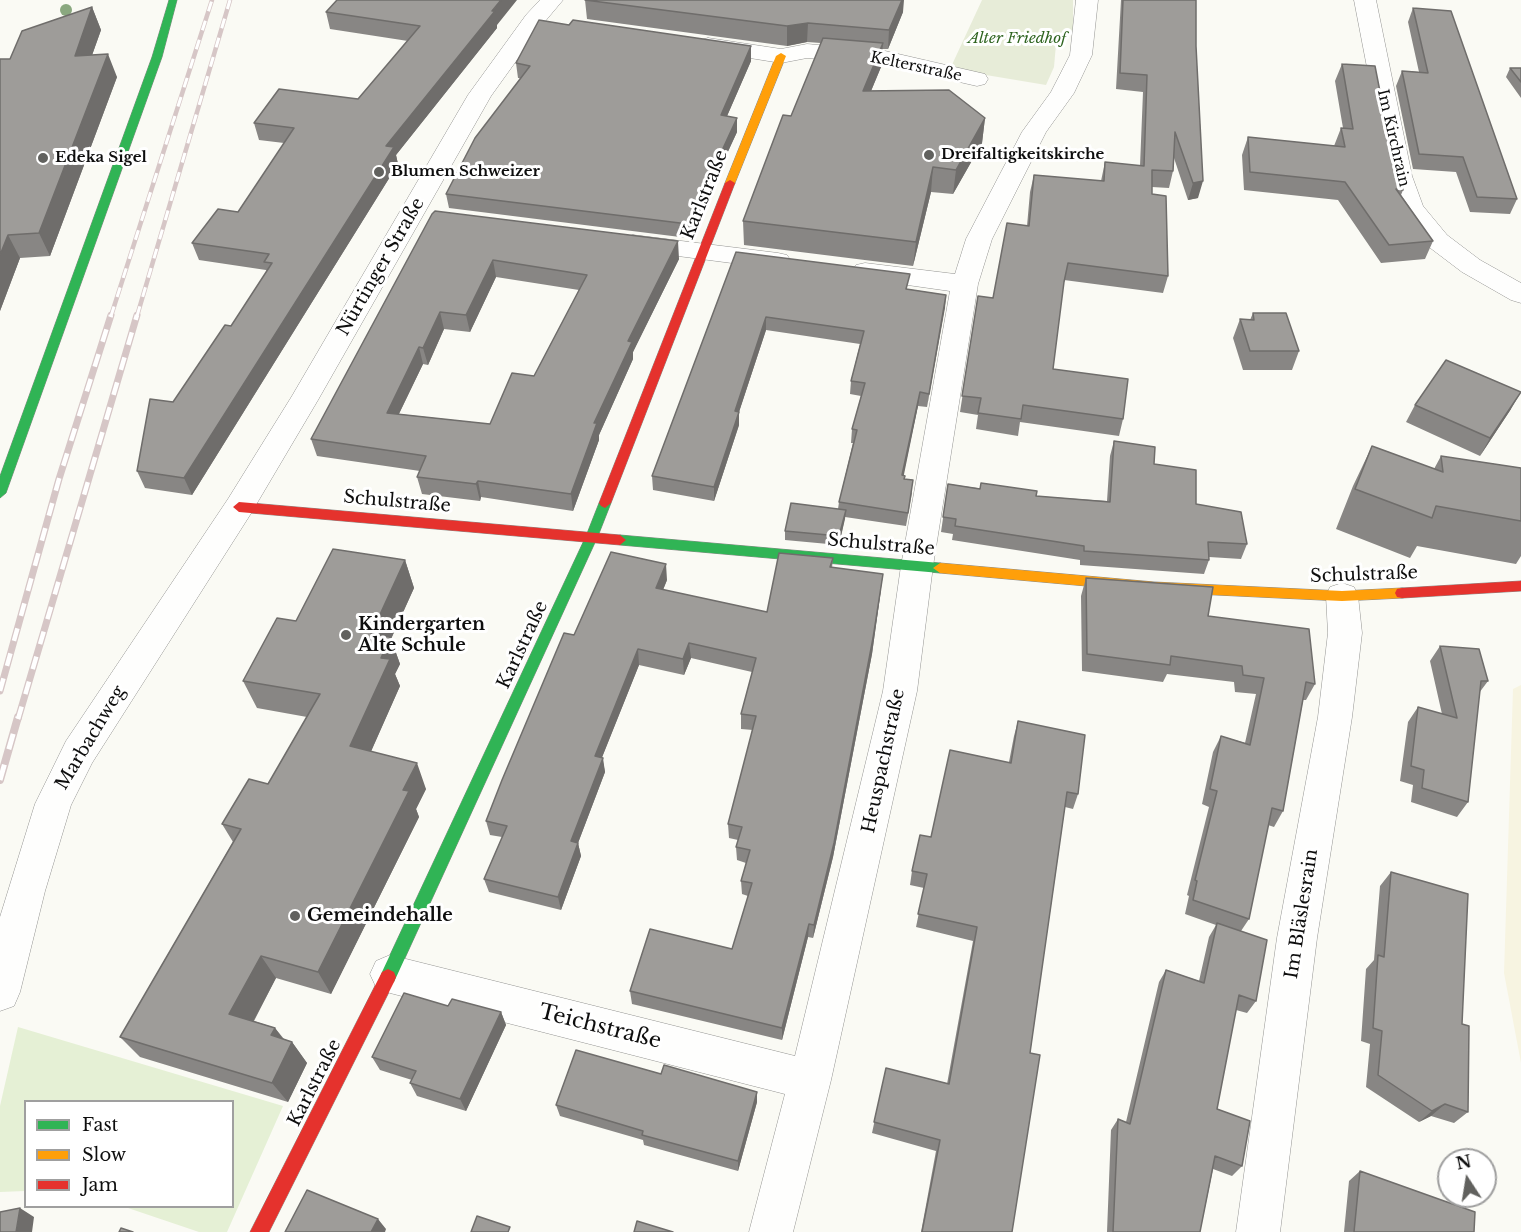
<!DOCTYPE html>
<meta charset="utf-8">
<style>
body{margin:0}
#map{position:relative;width:1521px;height:1232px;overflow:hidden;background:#fafaf4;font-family:"Libre Baskerville",serif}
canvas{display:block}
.legend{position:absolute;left:24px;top:1100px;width:210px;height:108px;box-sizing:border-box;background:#fff;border:2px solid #9f9f9f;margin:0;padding:8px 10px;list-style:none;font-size:18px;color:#0e0e0e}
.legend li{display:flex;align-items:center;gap:12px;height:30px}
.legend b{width:30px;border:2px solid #9f9f9f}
.north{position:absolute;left:1437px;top:1148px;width:60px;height:60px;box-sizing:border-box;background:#fff;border:2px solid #9f9f9f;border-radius:50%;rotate:348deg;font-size:16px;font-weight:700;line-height:24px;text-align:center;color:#0e0e0e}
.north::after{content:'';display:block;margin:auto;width:21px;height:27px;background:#61615e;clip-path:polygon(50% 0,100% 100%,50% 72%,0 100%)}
</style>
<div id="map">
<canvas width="1521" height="1232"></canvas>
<ul class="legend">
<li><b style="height:8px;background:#30b455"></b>Fast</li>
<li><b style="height:8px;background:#ff9f0a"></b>Slow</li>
<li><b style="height:8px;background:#e5322d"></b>Jam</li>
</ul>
<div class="north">N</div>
</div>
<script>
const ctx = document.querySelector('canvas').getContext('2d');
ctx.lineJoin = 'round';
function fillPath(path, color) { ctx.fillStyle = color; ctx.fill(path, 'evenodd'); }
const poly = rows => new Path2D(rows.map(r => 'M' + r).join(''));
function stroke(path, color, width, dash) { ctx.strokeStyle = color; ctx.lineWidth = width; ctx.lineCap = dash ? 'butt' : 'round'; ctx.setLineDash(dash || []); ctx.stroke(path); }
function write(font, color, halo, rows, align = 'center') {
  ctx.font = font + ' "Libre Baskerville",serif'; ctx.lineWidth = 6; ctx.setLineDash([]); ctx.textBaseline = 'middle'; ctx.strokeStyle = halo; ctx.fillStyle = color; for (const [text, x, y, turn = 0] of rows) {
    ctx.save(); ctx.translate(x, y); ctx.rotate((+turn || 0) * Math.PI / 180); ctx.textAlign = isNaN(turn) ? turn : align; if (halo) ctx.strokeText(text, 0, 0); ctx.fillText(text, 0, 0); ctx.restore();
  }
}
fillPath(poly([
 [1521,685,1521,1063,1504,973,1513,689]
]), '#f7f4e1');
fillPath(poly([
 [18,1027,283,1106,227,1232,199,1232,125,1207,232,1206,232,1102,26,1102,25,1191,0,1192,0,1106]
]), '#e5f0d5');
fillPath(poly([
 [982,0,1073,0,1073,33,1057,33,1054,67,1046,85,950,69]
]), '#e7ecd8');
const street = poly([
 [540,0,563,0,542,25,491,96,318,400,250,515,92,763,71,805,45,891,20,992,14,1006,0,1011,0,917,35,804,66,741,228,499,292,396,468,95,526,15,540,0],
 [1076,0,1098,0,1092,55,1074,93,1046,132,992,239,978,284,933,566,917,691,831,1080,793,1232,749,1232,785,1094,390,993,376,987,370,974,376,961,390,955,795,1056,883,691,901,566,950,291,865,279,856,277,852,271,856,265,865,263,955,274,966,239,1022,132,1051,92,1070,55,1076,0],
 [1354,0,1376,0,1412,176,1423,206,1447,235,1480,260,1521,283,1521,303,1511,300,1462,272,1429,247,1398,207,1388,176,1354,0],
 [708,38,781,49,807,44,885,51,985,74,988,79,985,84,977,86,885,65,807,58,781,63,700,50,697,45,700,40,708,38],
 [633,235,778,253,787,255,791,261,787,267,778,269,624,249,620,243,624,237,633,235],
 [1342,583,1354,587,1358,596,1362,633,1352,717,1317,938,1280,1232,1236,1232,1277,938,1318,717,1328,633,1326,596,1330,587,1342,583]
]);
const fast = poly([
 [169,0,177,0,162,57,6,493,0,498,0,476,152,57,169,0],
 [605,498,611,503,598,536,394,982,388,985,382,982,380,977,382,972,586,536,599,503,605,498],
 [620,535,940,563,947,568,940,573,620,545,614,540,620,535]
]);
const slow = poly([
 [781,53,786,56,735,183,734,185,726,185,725,183,776,56,781,53],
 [940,563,1154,582,1342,591,1402,588,1407,589,1409,593,1407,597,1402,598,1342,601,1154,592,940,573,933,568,940,563]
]);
const jam = poly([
 [730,180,735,183,611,503,605,508,601,506,599,503,725,183,730,180],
 [239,502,620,535,626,540,620,545,239,512,233,507,239,502],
 [1521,581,1521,591,1402,598,1397,597,1395,593,1397,589,1402,588,1521,581],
 [388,969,394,972,396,977,394,982,269,1232,250,1232,382,972,388,969]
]);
stroke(street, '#949492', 1);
stroke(fast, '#8b8b88', 1);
stroke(slow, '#8b8b88', 1);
stroke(jam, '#8b8b88', 1);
fillPath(street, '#fefefd');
fillPath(fast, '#30b455');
fillPath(slow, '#ff9f0a');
fillPath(jam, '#e5322d');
const railFar2 = poly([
 [111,316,212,0],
 [137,316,230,0]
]);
const railFar1 = poly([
 [0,691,59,479,111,315],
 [18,719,137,315]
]);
const rail = poly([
 [0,780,18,717]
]);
stroke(railFar2, '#d6c6c6', 4.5);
stroke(railFar1, '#d6c6c6', 7);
stroke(rail, '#d6c6c6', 8);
stroke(railFar2, '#fff', 3, [10]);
stroke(railFar1, '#fff', 4.5, [13]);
stroke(rail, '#fff', 5, [16]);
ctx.fillStyle = '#8aa87f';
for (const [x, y] of [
 [66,10]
]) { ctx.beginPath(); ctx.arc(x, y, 6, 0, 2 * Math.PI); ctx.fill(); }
fillPath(poly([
 [585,0,903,12,888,49,882,49,881,67,871,91,985,118,982,143,953,194,931,192,913,266,744,245,743,221,791,116,821,43,807,42,787,46,587,19],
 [1121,0,1196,0,1196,46,1198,198,1188,200,1174,158,1173,171,1169,188,1152,187,1152,194,1168,276,1163,293,1064,280,1053,369,1123,419,1119,436,1020,422,1018,436,976,429,978,415,960,412,978,296,993,298,1027,226,1030,192,1034,175,1101,181,1105,162,1140,166,1143,92,1116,89],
 [92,7,101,30,92,55,117,77,50,256,20,258,0,311,10,59],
 [1413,8,1517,199,1510,214,1470,212,1456,172,1413,169,1396,86,1402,71,1419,72,1408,22],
 [326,12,497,25,497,28,396,155,398,164,192,495,145,488,137,471,173,402,231,326,267,271,266,270,199,260,192,243,238,212,284,143,259,140,254,123,358,99,408,41,330,29],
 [569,25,751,46,751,61,727,116,737,132,688,238,449,208,446,194,520,78,518,78,516,63],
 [1342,64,1393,158,1403,190,1401,195,1433,241,1425,259,1381,263,1338,200,1244,190,1242,155,1248,137,1334,146,1341,128,1343,128,1335,81],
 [1510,68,1521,68,1521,98,1506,77],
 [432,214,679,259,633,352,633,359,599,435,599,440,573,511,481,497,480,501,422,494,417,477,420,471,317,456,311,439],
 [496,277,579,290,534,376,490,424,399,414,423,364,428,365,444,329,470,332],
 [736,252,908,289,946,295,927,407,918,406,903,476,912,493,906,526,845,517,839,545,785,540,785,531,838,509,839,502,853,443,851,443,852,429,861,396,850,394,851,381,860,344,766,330,739,412,739,425,714,501,653,490,652,476],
 [1253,313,1299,351,1292,370,1243,370,1233,338,1240,319,1250,320],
 [1415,405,1511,409,1480,456,1406,422],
 [1114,441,1154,464,1196,504,1247,544,1241,559,1209,557,1209,560,1204,574,1080,565,1080,560,952,540,953,534,941,532,948,484,1036,496,1107,501,1110,456],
 [1372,446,1434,469,1441,456,1521,468,1521,556,1516,564,1417,546,1410,558,1336,529,1353,486],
 [833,558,832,568,881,590,872,654,833,857,813,938,808,937,782,1040,632,1004,630,991,732,949,748,896,742,894,741,881,746,863,737,860,736,847,738,840,729,838,728,824,753,730,741,729,741,714,752,672,691,658,684,675,639,665,602,757,605,772,578,843,581,856,561,910,489,892,484,879,502,837,490,835,486,821,574,635,667,580,663,590,767,612],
 [405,560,414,588,391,639,400,664,395,674,400,686,371,751,426,789,416,809,419,817,331,994,276,978,254,1021,275,1028,284,1039,292,1042,307,1063,288,1102,140,1057,120,1037,233,842,222,824,268,784,307,717,257,708,243,681,296,621],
 [1086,578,1208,616,1315,684,1306,700,1303,700,1283,811,1274,827,1268,825,1249,919,1241,931,1256,1001,1247,1013,1236,1010,1217,1109,1242,1166,1232,1176,1213,1169,1200,1232,1107,1232,1111,1130,1118,1119,1126,1122,1159,982,1166,970,1199,981,1209,937,1216,925,1185,914,1189,896,1187,895,1209,807,1202,804,1213,752,1221,736,1245,743,1256,694,1235,692,1234,682,1167,674,1163,682,1082,671,1081,596],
 [1440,646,1488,681,1479,693,1468,802,1457,817,1411,802,1413,785,1400,781,1408,722,1418,707,1442,714,1430,661],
 [1018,721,1078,794,1073,809,1065,807,1030,1053,1012,1232,921,1232,936,1151,872,1133,886,1068,947,1084,973,941,916,927,924,888,910,885,912,871,931,837,1009,762,1014,736],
 [1391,872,1462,1024,1468,1112,1454,1123,1431,1116,1419,1122,1366,1087,1370,1044,1361,1041,1366,969,1374,960,1380,886],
 [448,1006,501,1012,506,1025,466,1111,417,1096,410,1083,412,1080,380,1070,372,1057],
 [661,1074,757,1102,738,1171,644,1145,643,1140,560,1116,556,1105],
 [1360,1171,1474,1232,1344,1232,1349,1181]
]), '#888684');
fillPath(poly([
 [501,0,517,0,497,25,497,28,396,155,398,164,192,495,184,478,386,146],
 [902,0,904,0,903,12,888,49,889,30],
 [92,7,101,30,84,78,75,56],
 [808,23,807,42,787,46,787,26],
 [883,43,881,67,861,115,863,91],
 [751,46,751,61,721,130,721,115],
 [108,54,117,77,50,256,39,233],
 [737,118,737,132,688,238,688,224],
 [985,118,982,143,953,194,956,170],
 [933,167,931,192,913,266,916,242],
 [1203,181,1198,198,1188,200,1193,183],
 [8,235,20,258,0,311,0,255],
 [678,241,679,259,633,352,633,359,599,435,599,440,573,511,571,494,594,423,628,341],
 [493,260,496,277,470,332,466,315],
 [946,295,945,308,927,407,929,394],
 [440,312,444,329,428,365,423,348],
 [766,317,766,330,739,412,739,425,714,501,714,487,735,411],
 [419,347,423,364,391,430,387,413],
 [920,392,918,406,901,489,902,475],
 [1521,392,1511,409,1480,456,1490,438],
 [478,481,481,497,480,501,476,484],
 [846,510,845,519,839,545,839,536],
 [405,560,414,588,391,639,400,664,395,674,400,686,362,772,350,746,371,634],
 [666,564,667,580,657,604,656,588],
 [883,574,872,654,833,857,813,938,814,925],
 [689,643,691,658,684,675,683,659],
 [638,649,639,665,597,770,595,756],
 [603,758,605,772,578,843,581,856,561,910,558,897,571,841],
 [417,763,426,789,416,809,419,817,331,994,318,972,403,790],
 [809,924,808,937,782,1040,782,1028],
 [261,956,276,978,246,1035,229,1014],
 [501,1012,506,1025,466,1111,460,1099],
 [275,1028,289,1047,292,1042,307,1063,288,1102,272,1083,271,1035],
 [757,1092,757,1102,738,1171,738,1161],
 [1445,1104,1431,1116,1419,1122,1432,1111],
 [20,1208,34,1217,32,1232,16,1232],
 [378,1219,386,1229,385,1232,371,1232]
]), '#6f6d6b');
const building = poly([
 [337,0,501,0,492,11,495,11,386,146,394,147,184,478,137,471,150,399,173,402,225,325,231,326,272,263,264,262,269,254,192,243,218,209,238,212,294,128,254,123,279,89,358,99,420,26,326,12,337,0],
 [585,0,902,0,889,30,808,23,787,26,585,0],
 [1123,0,1196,0,1196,46,1203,181,1193,183,1175,132,1173,171,1152,170,1152,194,1166,196,1168,276,1068,263,1064,282,1053,369,1128,379,1123,419,1023,405,1021,419,978,413,981,398,962,396,978,296,993,298,1007,223,1029,226,1034,175,1104,181,1105,162,1144,166,1147,75,1120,73,1123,0],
 [92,7,75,56,108,54,39,233,8,235,0,255,0,59,10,59,22,31,92,7],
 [1413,8,1451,11,1517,199,1477,197,1463,157,1419,154,1402,71,1428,73,1413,8],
 [539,20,569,25,573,20,751,46,721,115,737,118,688,224,446,194,475,138,530,66,516,63,539,20],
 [823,38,883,43,863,91,949,90,985,118,956,170,933,167,916,242,743,221,783,115,791,116,823,38],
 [1342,64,1375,66,1393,158,1403,190,1396,189,1433,241,1389,245,1345,182,1250,172,1248,137,1345,147,1341,128,1353,129,1342,64],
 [1510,68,1521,68,1521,82,1510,68],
 [435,211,678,241,628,341,632,342,594,423,597,423,571,494,478,481,476,484,417,477,426,456,311,439,432,214,435,211],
 [493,260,587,275,534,376,512,373,490,424,387,413,419,347,423,348,440,312,466,315,493,260],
 [736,252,910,274,906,289,946,295,929,394,920,392,902,475,905,476,904,479,913,480,908,513,839,502,857,430,852,429,865,383,851,381,864,331,766,317,735,411,739,412,714,487,652,476,736,252],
 [1253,313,1286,313,1299,351,1250,351,1240,319,1254,320,1253,313],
 [1446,360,1521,392,1490,438,1415,405,1446,360],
 [1114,441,1155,447,1154,464,1196,470,1196,504,1241,512,1247,544,1208,542,1209,560,1084,551,1084,546,955,526,956,519,943,517,948,484,980,489,981,483,1037,491,1036,496,1110,502,1114,441],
 [1372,446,1443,472,1441,456,1521,468,1521,521,1436,506,1432,518,1355,489,1372,446],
 [791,503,846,510,839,536,785,531,791,503],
 [333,549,405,560,371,634,390,637,381,658,390,659,350,746,417,763,403,790,409,791,318,972,261,956,229,1014,275,1028,271,1035,292,1042,272,1083,120,1037,241,829,222,824,249,779,268,784,320,694,243,681,277,618,296,621,333,549],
 [611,552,666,564,656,588,767,612,779,553,833,558,830,567,883,574,873,638,834,843,814,925,809,924,782,1028,630,991,650,929,732,949,752,883,741,881,750,850,736,847,742,827,728,824,756,716,741,714,756,658,689,643,683,659,638,649,595,756,603,758,571,841,578,843,558,897,484,879,507,826,486,821,502,780,564,633,574,635,611,552],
 [1086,578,1213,587,1208,616,1309,629,1315,684,1306,682,1283,811,1272,808,1249,919,1193,900,1197,881,1195,880,1217,791,1210,789,1221,736,1250,745,1264,678,1243,675,1242,666,1171,656,1170,665,1087,654,1086,578],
 [1440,646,1479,649,1488,681,1481,681,1468,802,1422,788,1424,770,1411,766,1418,707,1457,718,1440,646],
 [1018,721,1085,735,1078,794,1067,792,1030,1053,1040,1055,1012,1232,922,1232,940,1140,874,1122,886,1068,949,1084,977,927,918,914,927,874,912,871,920,835,931,837,950,750,1011,763,1018,721],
 [1391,872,1468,894,1462,1024,1469,1026,1468,1112,1445,1104,1432,1111,1378,1075,1382,1031,1373,1028,1378,955,1384,957,1391,872],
 [1217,923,1267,940,1256,1001,1239,995,1217,1109,1250,1121,1242,1166,1215,1156,1200,1232,1113,1232,1118,1119,1130,1124,1166,970,1204,983,1217,923],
 [404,993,448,1006,452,999,501,1012,460,1099,410,1083,416,1071,372,1057,404,993],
 [576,1050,661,1074,664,1065,757,1092,738,1161,642,1135,643,1131,556,1105,576,1050],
 [1360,1171,1475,1212,1474,1232,1354,1232,1360,1171],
 [307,1190,378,1219,371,1232,285,1232,307,1190],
 [20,1208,16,1232,0,1232,0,1212,20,1208],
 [477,1216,510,1227,508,1232,471,1232,477,1216],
 [637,1221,673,1232,634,1232,637,1221],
 [121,1228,133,1232,119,1232,121,1228]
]);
fillPath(building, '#9e9c99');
stroke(building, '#6f6d6b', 1.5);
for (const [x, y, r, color] of [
 [929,155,6,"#61615e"],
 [43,158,6,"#61615e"],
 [379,172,6,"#61615e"],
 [346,635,6,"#61615e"],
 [295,916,6,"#61615e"]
]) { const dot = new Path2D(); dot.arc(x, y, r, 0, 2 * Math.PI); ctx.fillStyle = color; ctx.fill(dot); stroke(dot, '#fff', 2); }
write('italic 15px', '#2f6420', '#fff', [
 ["Alter Friedhof",1017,39]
]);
write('15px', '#0e0e0e', '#fff', [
 ["Kelterstraße",916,67,12],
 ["Im Kirchrain",1393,138,77]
]);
write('bold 15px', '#0e0e0e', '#fff', [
 ["Dreifaltigkeitskirche",941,155],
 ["Edeka Sigel",55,158],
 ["Blumen Schweizer",391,172]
], 'left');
write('18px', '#0e0e0e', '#fff', [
 ["Karlstraße",705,195,-68],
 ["Nürtinger Straße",381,267,-60],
 ["Schulstraße",397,502,5],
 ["Schulstraße",881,545,5],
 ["Schulstraße",1364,575,-2],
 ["Karlstraße",523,645,-65],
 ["Marbachweg",91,738,-59],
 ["Heuspachstraße",884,761,-78],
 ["Im Bläslesrain",1302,914,-81],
 ["Karlstraße",315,1083,-63]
]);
write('bold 18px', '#0e0e0e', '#fff', [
 ["Kindergarten",358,625],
 ["Alte Schule",358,646],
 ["Gemeindehalle",307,916]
], 'left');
write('21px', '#0e0e0e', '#fff', [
 ["Teichstraße",600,1027,14]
]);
</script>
